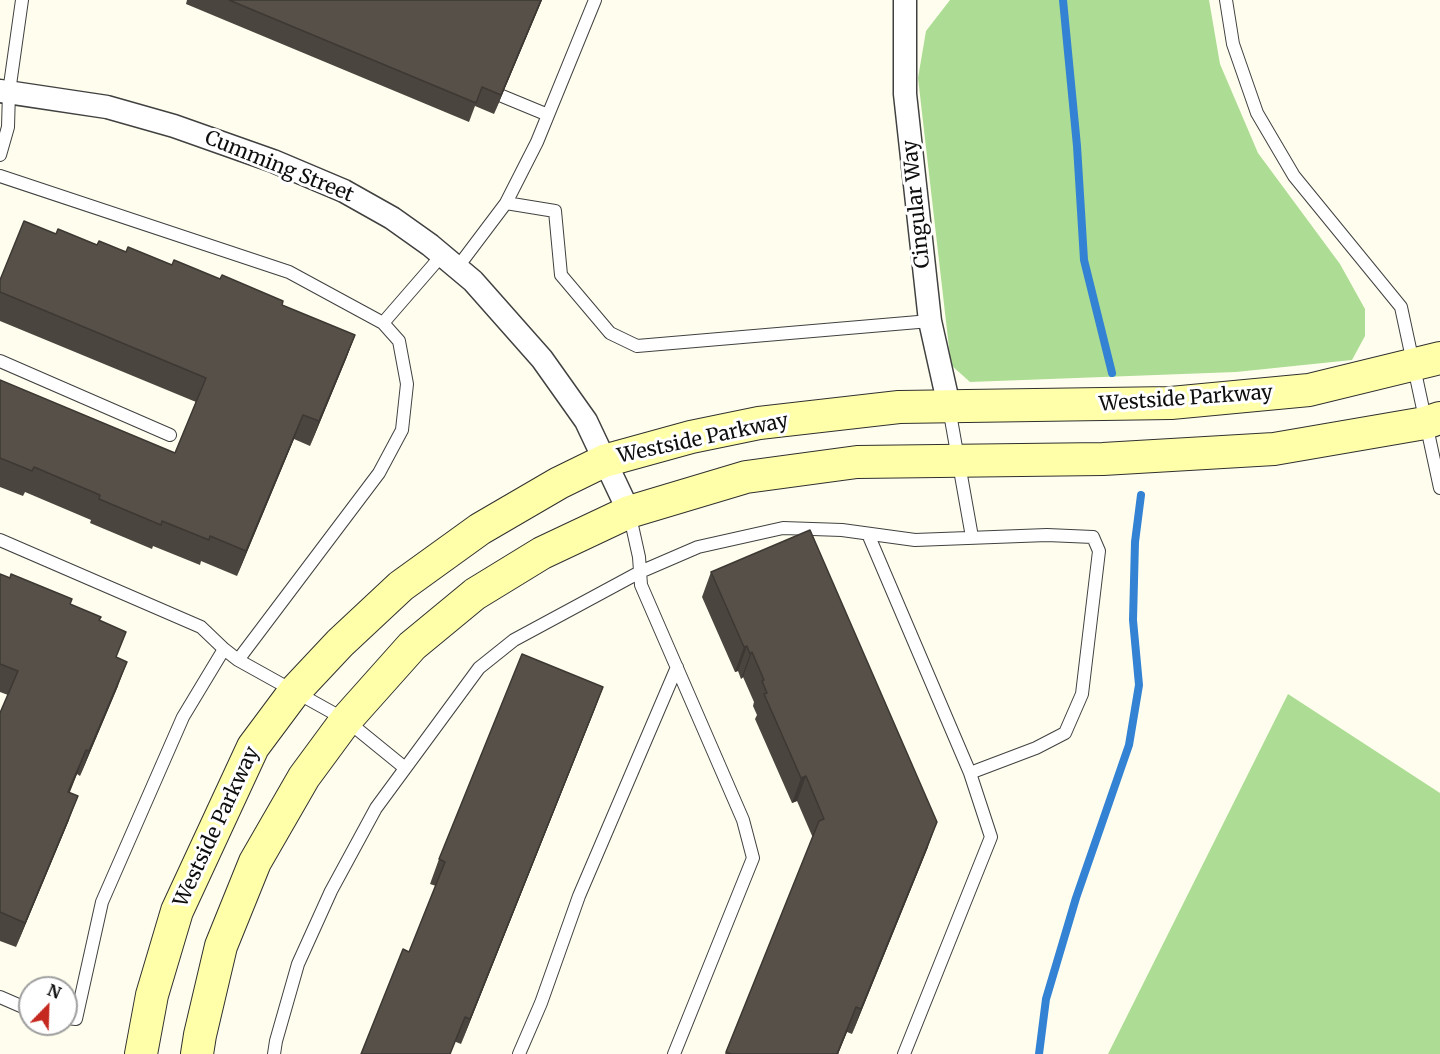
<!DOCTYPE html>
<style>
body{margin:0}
#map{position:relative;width:1440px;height:1054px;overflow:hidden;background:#fffeee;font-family:Merriweather,serif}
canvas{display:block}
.north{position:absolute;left:18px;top:976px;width:60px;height:60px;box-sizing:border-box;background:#fff;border:2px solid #9f9f9f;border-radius:50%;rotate:23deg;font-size:16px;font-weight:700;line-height:24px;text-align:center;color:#0e0e0e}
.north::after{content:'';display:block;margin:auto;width:21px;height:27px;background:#c5281e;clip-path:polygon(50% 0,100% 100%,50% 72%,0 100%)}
</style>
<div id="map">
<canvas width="1440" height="1054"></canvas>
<div class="north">N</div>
</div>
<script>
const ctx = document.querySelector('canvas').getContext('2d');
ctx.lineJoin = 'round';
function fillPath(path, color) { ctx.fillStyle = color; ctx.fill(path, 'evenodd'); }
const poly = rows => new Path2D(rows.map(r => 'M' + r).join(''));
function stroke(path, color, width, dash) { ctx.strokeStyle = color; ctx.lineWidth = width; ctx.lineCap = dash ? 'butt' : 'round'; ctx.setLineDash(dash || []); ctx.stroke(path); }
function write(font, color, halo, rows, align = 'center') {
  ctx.font = font + ' Merriweather,serif'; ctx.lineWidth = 6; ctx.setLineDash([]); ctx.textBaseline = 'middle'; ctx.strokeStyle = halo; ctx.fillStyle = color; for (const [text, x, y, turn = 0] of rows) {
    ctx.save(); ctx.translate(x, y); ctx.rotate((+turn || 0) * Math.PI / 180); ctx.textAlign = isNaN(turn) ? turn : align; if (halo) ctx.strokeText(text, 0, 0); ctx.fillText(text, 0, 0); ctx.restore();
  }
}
fillPath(poly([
 [950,0,1209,0,1220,64,1258,153,1340,264,1365,309,1365,336,1352,360,1236,372,970,382,951,365,918,78,926,31],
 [1288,694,1440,793,1440,1054,1108,1054]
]), '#addd94');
stroke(poly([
 [1063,0,1077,146,1084,260,1112,373],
 [1039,1054,1046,999,1076,898,1129,745,1139,685,1133,620,1135,542,1141,495]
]), '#3382d4', 8);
const service = poly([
 [1226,0,1233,44,1257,113,1294,176,1401,307,1440,488],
 [502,96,548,115],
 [0,155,8,127,9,92,22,0],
 [0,176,289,272,383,323,399,341,407,384,402,430,379,473,238,660],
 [506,203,555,211,561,275,610,333,637,346,930,321],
 [457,268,506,203,537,142,595,0],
 [383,323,442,255],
 [0,361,170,435],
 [949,408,972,537],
 [629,512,639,557,641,585,743,820,753,858,674,1054],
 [868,534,970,773,991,837,904,1054],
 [0,540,201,627,224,649],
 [0,997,30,1010],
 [66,1018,76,1019,102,902,183,717,224,649,238,660,346,720,405,768],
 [274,1054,276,1041,298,964,331,891,376,808,479,668,514,640,640,572,698,547,783,528,842,530,915,540,1047,535,1093,537,1099,551,1082,694,1065,733,1036,748,970,773],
 [519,1054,541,1003,579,896,677,667]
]);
const minor = poly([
 [905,0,905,94,930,321,949,406],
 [0,91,107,107,174,126,273,161,344,191,392,218,430,245,473,281,542,359,586,421,629,512]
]);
const secondary = poly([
 [141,1054,152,995,177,911,253,747,294,692,340,643,401,586,480,529,559,483,604,461,691,437,759,423,899,407,1171,403,1309,390,1440,358],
 [197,1054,200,1035,221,946,255,862,304,777,346,720,412,646,475,594,542,553,629,512,746,477,857,462,1103,459,1274,449,1425,423,1440,418]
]);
stroke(service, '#414141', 14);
stroke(minor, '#414141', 25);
stroke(secondary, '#303030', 34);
stroke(service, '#fff', 12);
stroke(minor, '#fff', 22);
stroke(secondary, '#ffffa9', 32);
fillPath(poly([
 [187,0,542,0,494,114,475,106,469,122,186,4],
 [56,234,172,265,282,305,355,335,346,359,310,446,294,439,237,576,201,561,200,565,153,546,152,549,90,523,91,520,25,492,23,496,0,487,0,380,175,453,196,402,0,321,0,280],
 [711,572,928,847,852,1034,847,1032,838,1054,725,1054,813,838,797,801,792,803,755,719,757,715,753,706,754,702,743,677,741,679,738,671,735,672,702,597],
 [0,574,70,604,100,621,117,658,118,686,80,776,77,774,70,792,69,820,16,947,0,941,0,713,8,695,0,692],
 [603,687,594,711,461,1044,456,1042,409,952,436,886,430,884,439,859]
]), '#4b453f');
fillPath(poly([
 [541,0,542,0,494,114,501,95],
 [355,335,346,359,310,446,319,421],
 [303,415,294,439,237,576,246,551],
 [747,646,738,671,735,672,744,647],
 [752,652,743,677,741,679,750,654],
 [127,662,118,686,80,776,89,751],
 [603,687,594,711,461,1044,470,1019],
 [86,750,77,774,59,816,68,792],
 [806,776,797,801,792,803,801,778],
 [78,796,69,820,16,947,25,923],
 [937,822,928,847,852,1034,861,1009],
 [856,1007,847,1032,838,1054,837,1054]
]), '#3d3833');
const building = poly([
 [229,0,541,0,501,95,482,87,476,103,229,0],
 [24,221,56,234,58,229,97,245,99,241,126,252,128,247,172,265,174,260,220,279,222,275,283,301,282,305,355,335,319,421,303,415,246,551,210,536,209,540,162,521,161,525,99,499,100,495,34,467,32,471,0,458,0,380,175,453,206,378,0,292,0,280,24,221],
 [810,530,937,822,861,1009,856,1007,837,1054,838,1054,731,1054,726,1052,819,821,824,819,806,776,801,778,764,694,767,693,762,681,764,680,752,652,750,654,747,646,744,647,711,572,810,530],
 [0,574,10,578,11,574,72,599,70,604,101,617,99,620,126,632,116,657,127,662,89,751,86,750,68,792,78,796,25,923,0,912,0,713,18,671,0,664,0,574],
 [522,654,603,687,470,1019,465,1017,450,1054,361,1054,403,949,409,952,445,862,439,859,522,654]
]);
fillPath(building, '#575049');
stroke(building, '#3d3833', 1.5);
write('20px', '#0e0e0e', '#fff', [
 ["Cumming Street",279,167,22],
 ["Cingular Way",917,204,-96],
 ["Westside Parkway",1186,399,-4],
 ["Westside Parkway",703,439,-12],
 ["Westside Parkway",217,827,-65]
]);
</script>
